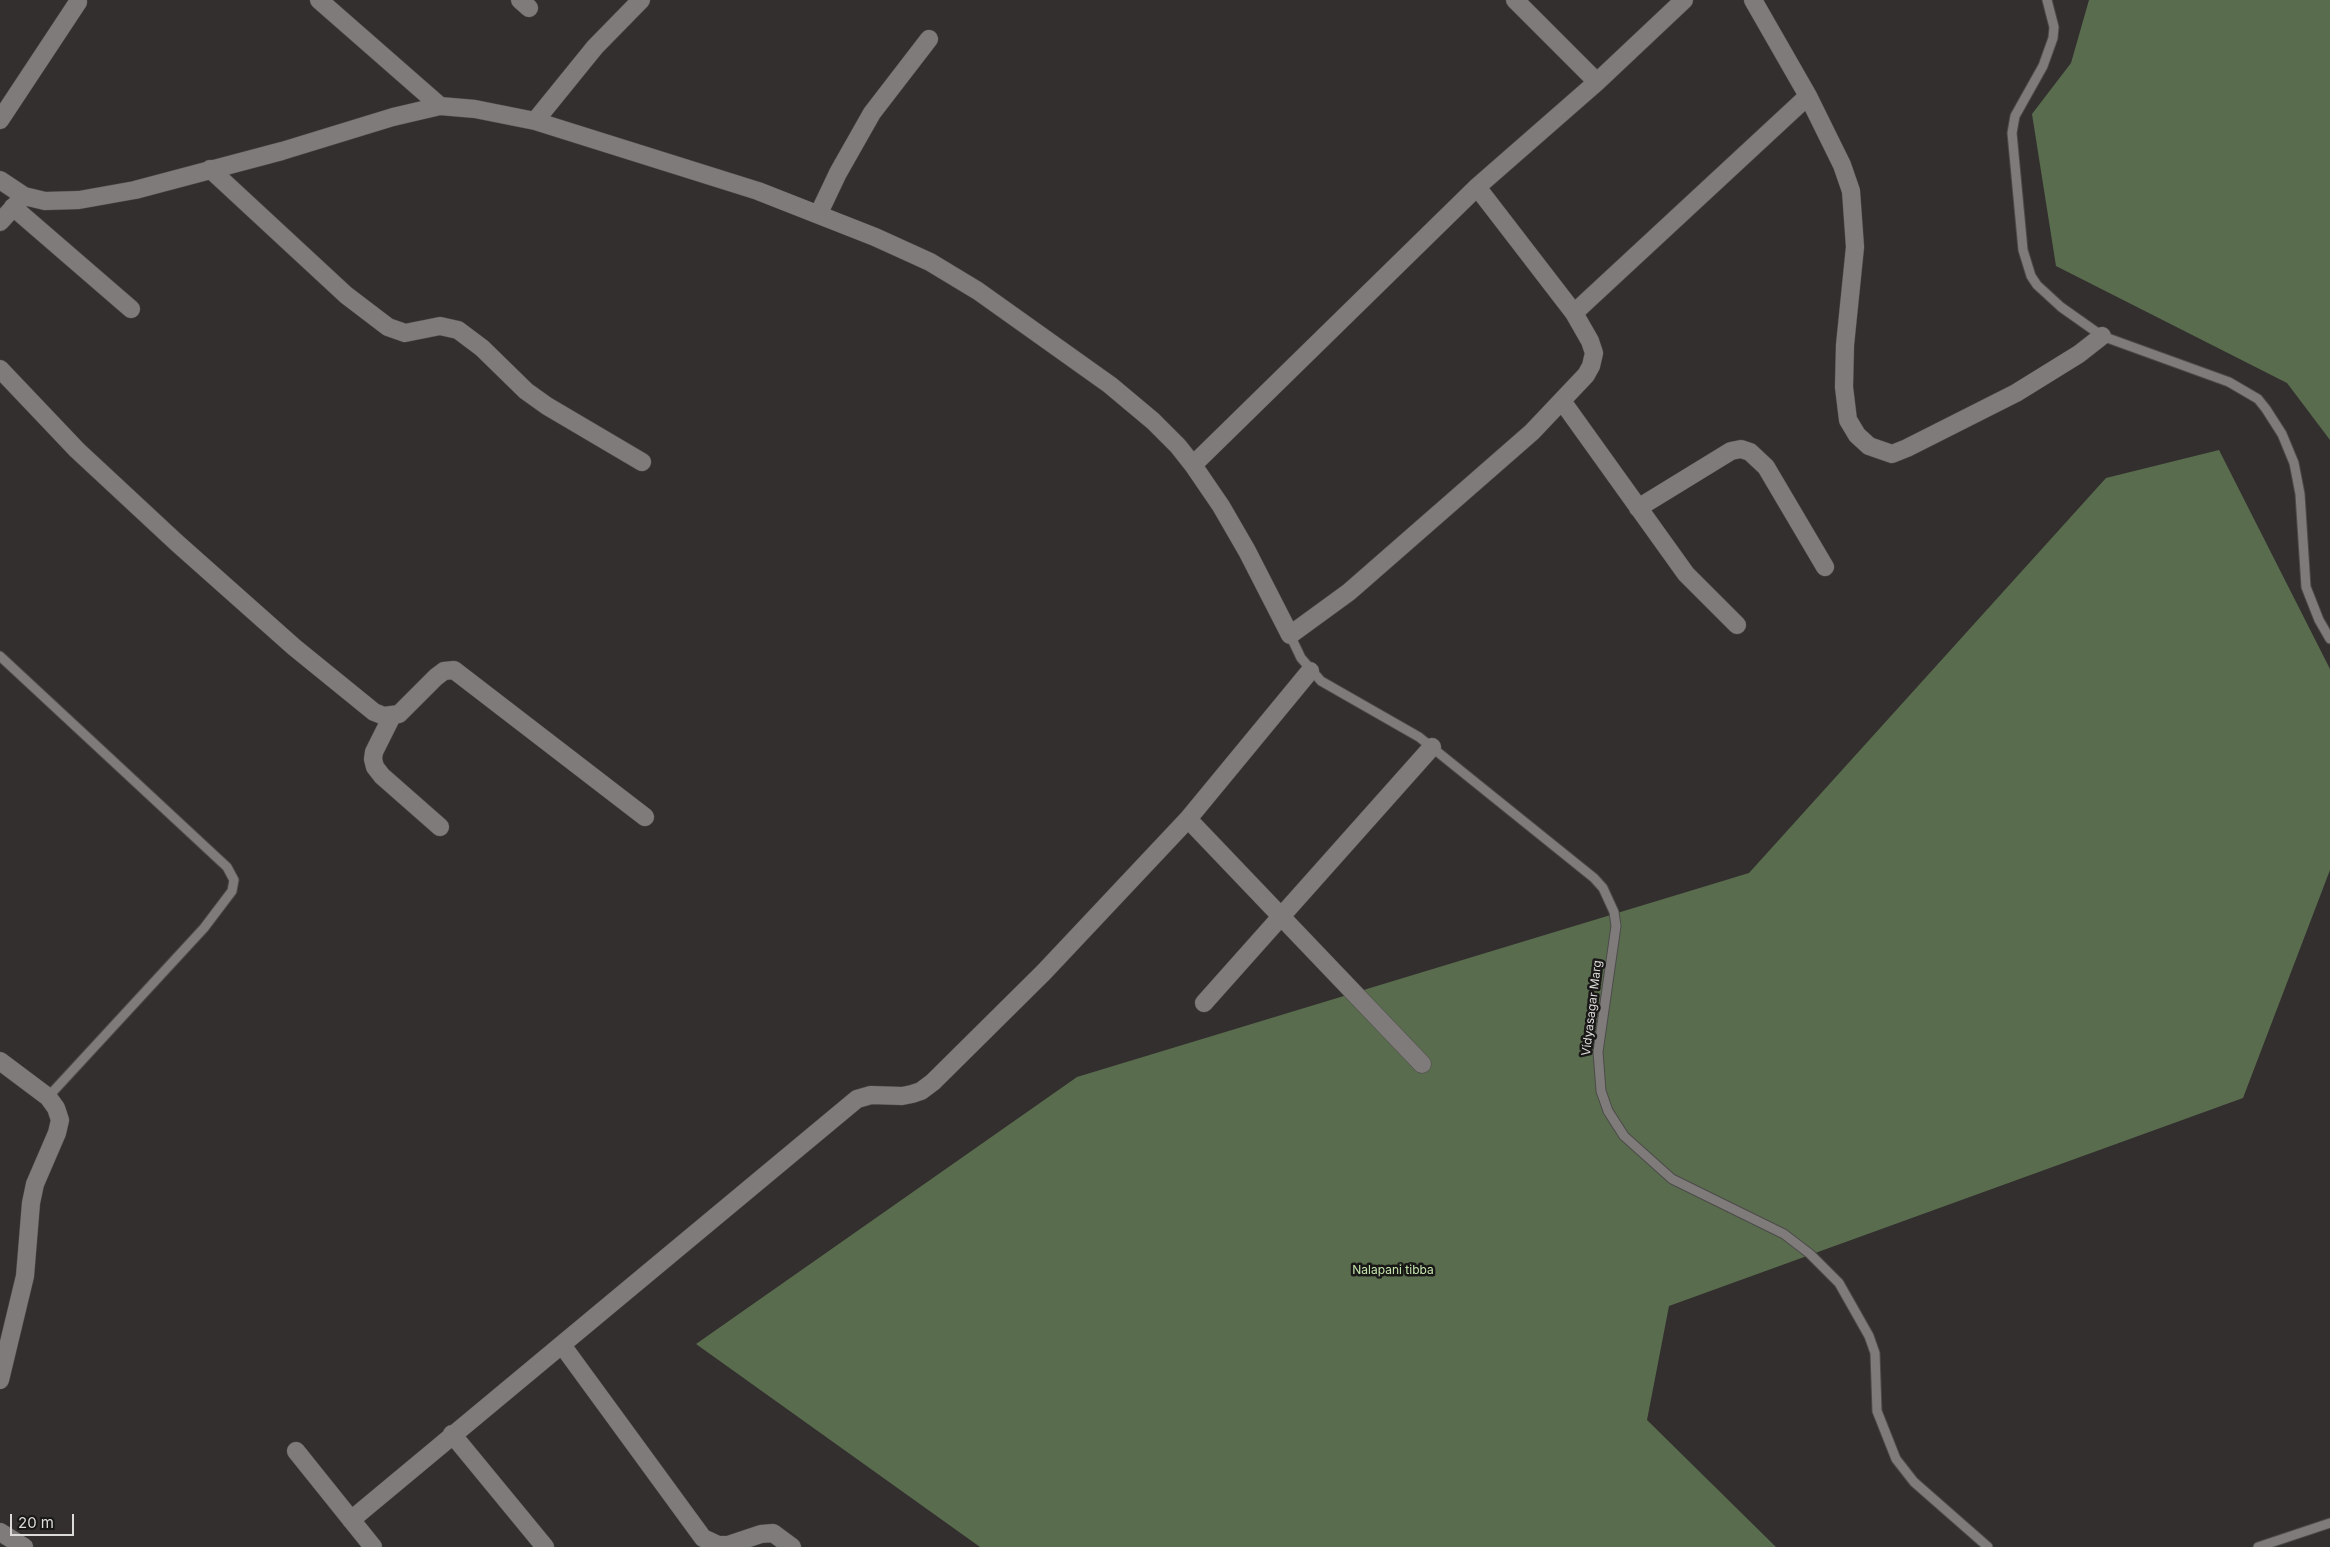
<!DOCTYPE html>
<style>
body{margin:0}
#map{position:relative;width:2330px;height:1547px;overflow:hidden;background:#322f2e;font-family:Inter,sans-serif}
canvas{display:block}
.scale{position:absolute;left:10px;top:1514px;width:64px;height:22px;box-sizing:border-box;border:2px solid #dcdbda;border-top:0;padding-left:6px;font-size:15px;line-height:18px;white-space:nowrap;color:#dcdbda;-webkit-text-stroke:4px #191817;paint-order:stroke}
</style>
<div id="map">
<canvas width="2330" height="1547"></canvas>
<div class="scale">20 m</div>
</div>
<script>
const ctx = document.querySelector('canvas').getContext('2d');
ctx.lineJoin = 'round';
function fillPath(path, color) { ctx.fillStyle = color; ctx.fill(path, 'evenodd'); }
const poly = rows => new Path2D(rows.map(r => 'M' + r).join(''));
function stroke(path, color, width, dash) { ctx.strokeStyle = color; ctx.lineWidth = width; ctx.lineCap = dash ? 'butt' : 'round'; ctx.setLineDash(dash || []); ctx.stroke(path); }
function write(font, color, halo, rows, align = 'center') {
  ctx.font = font + ' Inter,sans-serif'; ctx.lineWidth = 5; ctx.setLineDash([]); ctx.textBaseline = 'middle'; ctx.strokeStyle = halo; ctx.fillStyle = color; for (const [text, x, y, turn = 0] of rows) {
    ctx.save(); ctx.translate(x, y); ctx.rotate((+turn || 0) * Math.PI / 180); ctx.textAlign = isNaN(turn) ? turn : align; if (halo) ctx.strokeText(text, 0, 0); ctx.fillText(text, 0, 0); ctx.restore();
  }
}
fillPath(poly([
 [2089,0,2330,0,2330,440,2287,383,2056,266,2032,114,2071,63],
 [2219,450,2330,669,2330,870,2243,1098,1669,1306,1647,1420,1776,1547,980,1547,696,1344,1077,1077,1749,873,2106,478]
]), '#5a6c4e');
const service = poly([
 [2047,0,2054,27,2053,38,2043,66,2015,116,2012,133,2023,250,2031,276,2037,285,2061,307,2102,336,2229,382,2258,399,2266,409,2282,434,2294,463,2300,494,2306,587,2319,620,2330,639],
 [1290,635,1301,658,1321,681,1419,737,1594,878,1603,888,1614,912,1616,926,1598,1052,1601,1091,1608,1111,1624,1136,1672,1179,1784,1234,1810,1254,1839,1283,1869,1336,1875,1353,1877,1411,1896,1459,1914,1482,1988,1547],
 [0,656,227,867,234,880,232,891,204,928,48,1097],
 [2258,1547,2330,1523]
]);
const minor = poly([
 [319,0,440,106],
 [520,0,529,8],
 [1515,0,1597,82],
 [1808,96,1842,165,1851,191,1855,247,1845,345,1844,387,1848,420,1857,435,1869,446,1892,454,1907,448,2016,393,2079,354,2102,336],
 [0,120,78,2],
 [535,121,595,47,641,0],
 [210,169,346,295,388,327,405,333,440,326,458,330,482,348,526,391,547,406,642,462],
 [0,180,24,196,45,201,79,200,135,190,282,151,393,117,440,106,475,109,535,121,758,191,875,237,930,262,978,291,1110,385,1153,421,1178,446,1193,465,1221,506,1247,551,1290,635,1349,592,1532,432,1586,375,1591,366,1594,353,1590,341,1574,313,1477,187],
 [13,207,131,309],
 [819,213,838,173,872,113,929,39],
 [0,222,21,199],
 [1574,313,1808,96,1753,0],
 [0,369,77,450,177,543,294,647,374,712,384,716,399,714,436,677,444,671,454,670,645,817],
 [1562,401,1686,574,1737,625],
 [1193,465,1477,187,1597,82,1684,0],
 [1638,508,1731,451,1741,449,1750,452,1766,467,1825,567],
 [1310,671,1188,819,1422,1064],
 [392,716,374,752,373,759,375,767,382,776,440,827],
 [1204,1003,1432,747],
 [0,1061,48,1097,56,1108,60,1120,57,1133,35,1184,31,1203,25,1276,0,1380],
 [562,1345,703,1538,718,1545,728,1545,761,1534,773,1533,792,1547],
 [452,1434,545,1547],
 [296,1451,373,1547],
 [351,1520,857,1099,871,1095,902,1096,912,1094,921,1091,933,1082,1044,972,1188,819],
 [0,1532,24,1547]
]);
stroke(service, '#4c4b49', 11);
stroke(minor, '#4c4b49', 19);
stroke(service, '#7e7b7a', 9);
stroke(minor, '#7e7b7a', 18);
write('12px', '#dcdbda', '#191817', [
 ["Vidyasagar Marg",1592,1008,-83]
]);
write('12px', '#c3e4ac', '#191817', [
 ["Nalapani tibba",1393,1270]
]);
</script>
